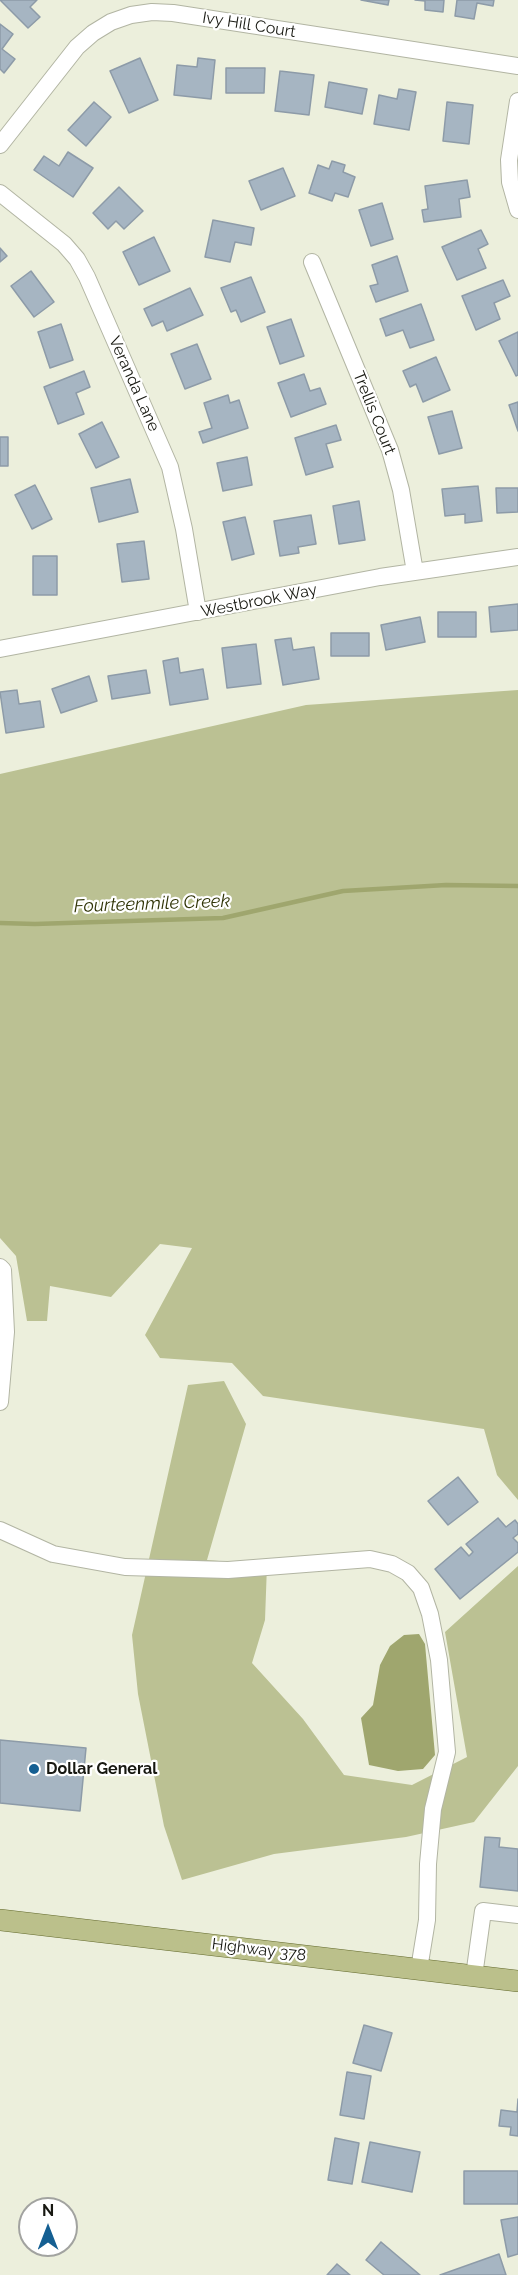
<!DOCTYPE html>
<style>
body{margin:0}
#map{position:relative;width:518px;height:2275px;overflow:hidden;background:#ecefdc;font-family:Raleway,sans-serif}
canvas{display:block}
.north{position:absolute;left:18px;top:2197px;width:60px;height:60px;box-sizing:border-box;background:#fff;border:2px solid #a2a3a0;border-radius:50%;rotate:0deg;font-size:16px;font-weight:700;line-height:24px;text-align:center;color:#171811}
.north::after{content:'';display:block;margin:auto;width:21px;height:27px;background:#155f92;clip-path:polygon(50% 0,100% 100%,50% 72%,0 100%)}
</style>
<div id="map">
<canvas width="518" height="2275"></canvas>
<div class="north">N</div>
</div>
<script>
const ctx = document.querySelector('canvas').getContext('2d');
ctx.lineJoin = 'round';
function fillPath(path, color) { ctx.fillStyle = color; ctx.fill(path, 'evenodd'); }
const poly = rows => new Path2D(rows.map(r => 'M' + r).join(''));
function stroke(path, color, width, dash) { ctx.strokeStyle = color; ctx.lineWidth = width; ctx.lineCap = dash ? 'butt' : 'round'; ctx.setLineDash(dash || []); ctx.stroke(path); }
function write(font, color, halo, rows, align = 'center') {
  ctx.font = font + ' Raleway,sans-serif'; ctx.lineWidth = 4.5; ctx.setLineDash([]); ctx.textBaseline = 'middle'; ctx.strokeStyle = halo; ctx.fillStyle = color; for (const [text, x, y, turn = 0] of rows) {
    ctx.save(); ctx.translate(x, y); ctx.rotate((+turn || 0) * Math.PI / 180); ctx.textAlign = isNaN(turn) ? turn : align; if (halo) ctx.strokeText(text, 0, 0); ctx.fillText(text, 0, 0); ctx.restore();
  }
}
fillPath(poly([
 [518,690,518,1500,497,1475,484,1429,263,1396,232,1363,160,1358,145,1335,192,1248,160,1244,111,1297,50,1286,47,1321,27,1321,16,1256,0,1238,0,774,306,705],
 [224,1381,246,1424,207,1560,267,1565,265,1620,252,1663,303,1719,344,1775,412,1785,467,1757,445,1632,518,1566,518,1766,474,1822,406,1837,274,1854,182,1880,164,1826,138,1694,132,1635,188,1385]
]), '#bbc193');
fillPath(poly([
 [419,1634,425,1644,435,1755,423,1769,398,1771,369,1765,361,1718,373,1705,380,1665,390,1646,404,1635]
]), '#9fa66e');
stroke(poly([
 [0,923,35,924,223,918,343,891,446,885,518,886]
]), '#9fa66e', 4.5);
const building = poly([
 [0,0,37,0,30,7,40,17,28,28,0,0],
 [361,0,389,0,388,5,361,0],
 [415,0,444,0,443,12,425,10,425,1,415,0],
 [457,0,494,0,493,6,477,3,474,19,455,16,457,0],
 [0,24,13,34,2,49,15,59,4,73,0,69,0,24],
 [140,58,158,100,129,113,110,71,140,58],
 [198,58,215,60,211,99,174,95,177,65,197,67,198,58],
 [226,68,265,68,264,93,226,93,226,68],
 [280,71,314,75,309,115,275,111,280,71],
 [329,82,367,89,362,114,325,107,329,82],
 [399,89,416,92,409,130,374,124,379,95,397,99,399,89],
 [94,102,111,117,86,146,68,130,94,102],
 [447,102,473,105,469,144,443,141,447,102],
 [68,152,93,168,73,197,34,170,44,156,59,166,68,152],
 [332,161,345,165,343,172,355,177,348,197,335,193,332,201,309,193,318,165,329,169,332,161],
 [283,168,295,196,261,210,249,181,283,168],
 [467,180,470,197,459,199,461,217,424,222,422,210,428,209,425,186,467,180],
 [119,187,143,211,124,229,116,221,108,229,93,213,119,187],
 [382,203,393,239,371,246,359,210,382,203],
 [213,220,254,228,251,245,235,242,230,262,205,257,213,220],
 [481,230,488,244,478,249,486,268,457,280,442,247,481,230],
 [154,237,170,271,139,285,123,252,154,237],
 [0,248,7,256,0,262,0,248],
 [397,256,408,291,376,302,370,286,378,284,372,265,397,256],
 [31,271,54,302,34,317,11,286,31,271],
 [251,277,265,312,241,322,236,310,231,312,221,288,251,277],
 [503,280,510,296,494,303,500,319,476,330,462,296,503,280],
 [190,288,203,315,167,331,163,321,152,326,144,309,190,288],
 [421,304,434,340,410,348,403,330,386,336,380,319,421,304],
 [291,319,304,356,280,364,267,327,291,319],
 [61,324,73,360,50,368,38,332,61,324],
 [518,332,518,375,516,376,499,341,518,332],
 [197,344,211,379,185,389,171,354,197,344],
 [436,357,450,390,423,402,416,384,410,387,403,371,436,357],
 [84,371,90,387,76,393,84,414,58,424,44,387,84,371],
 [304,374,310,391,320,388,326,404,291,417,278,383,304,374],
 [228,395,230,403,239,400,248,428,203,443,199,432,212,428,204,403,228,395],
 [518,402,518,431,509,405,518,402],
 [452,411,462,448,439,454,428,417,452,411],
 [102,422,119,457,96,468,79,434,102,422],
 [336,425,341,440,326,444,333,467,306,475,295,438,336,425],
 [0,437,8,437,8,466,0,466,0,437],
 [247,457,252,485,223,491,217,463,247,457],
 [130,479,138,512,99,522,91,488,130,479],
 [35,485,52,519,32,529,15,495,35,485],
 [478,486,482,521,465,523,465,514,445,516,442,489,478,486],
 [496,488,518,488,518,512,497,513,496,488],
 [359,501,365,540,339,544,333,506,359,501],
 [311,515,316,544,298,547,299,553,280,556,274,521,311,515],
 [245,517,254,554,232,560,223,522,245,517],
 [144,541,149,579,122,582,117,544,144,541],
 [33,556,57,556,57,595,33,595,33,556],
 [518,604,518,630,491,632,489,607,518,604],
 [438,612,476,612,476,637,438,637,438,612],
 [420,617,425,642,386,650,381,625,420,617],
 [331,633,369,633,369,656,331,656,331,633],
 [291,638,293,650,314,647,319,679,283,685,275,640,291,638],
 [256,644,261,684,227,688,222,648,256,644],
 [178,658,180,673,203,669,208,699,170,705,163,661,178,658],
 [146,670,150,693,112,699,108,676,146,670],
 [89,676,97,701,61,713,52,689,89,676],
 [17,690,19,704,40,701,44,727,6,733,0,692,17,690],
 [458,1477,478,1502,448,1525,428,1501,458,1477],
 [498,1518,506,1527,515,1520,518,1524,518,1534,513,1538,518,1543,518,1552,460,1599,435,1569,461,1547,469,1556,473,1552,466,1544,498,1518],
 [0,1740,86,1748,80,1811,0,1803,0,1740],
 [485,1837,500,1838,499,1847,518,1849,518,1891,480,1887,485,1837],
 [364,2025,392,2033,381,2071,353,2063,364,2025],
 [347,2072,371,2076,364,2119,340,2115,347,2072],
 [518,2099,518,2136,510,2135,511,2127,499,2126,501,2110,517,2112,518,2099],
 [335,2138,359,2143,352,2184,328,2180,335,2138],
 [370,2142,420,2152,412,2192,362,2182,370,2142],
 [464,2171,518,2171,518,2204,464,2204,464,2171],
 [518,2217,518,2254,508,2257,501,2220,518,2217],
 [381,2242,420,2275,384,2275,366,2260,381,2242],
 [499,2254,506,2275,440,2275,499,2254],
 [337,2264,350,2275,327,2275,337,2264]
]);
fillPath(building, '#a6b5c2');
stroke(building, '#8d9ba8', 1.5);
const minor = poly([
 [518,101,509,160,510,182,518,210],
 [0,145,77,47,93,33,111,22,131,15,152,12,173,13,518,66],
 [0,193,64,244,77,259,87,277,170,467,184,529,198,612],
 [312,262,390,450,401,490,415,572],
 [0,649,380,577,518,557],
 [0,1267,3,1270,6,1332,0,1402],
 [0,1530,53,1554,125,1567,228,1570,370,1559,392,1564,408,1573,421,1588,430,1614,439,1660,447,1752,433,1809,428,1864,427,1920,419,1969],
 [474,1976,483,1911,518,1915]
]);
const major = poly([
 [0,1920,518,1981]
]);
stroke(minor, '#b2b5a3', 18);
stroke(major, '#646a2e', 22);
stroke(minor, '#fff', 16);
stroke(major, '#bbc08b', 21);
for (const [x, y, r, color] of [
 [34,1769,6,"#155f92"]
]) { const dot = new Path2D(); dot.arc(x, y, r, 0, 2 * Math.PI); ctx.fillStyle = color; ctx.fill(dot); stroke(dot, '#fff', 2); }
write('16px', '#171811', '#fff', [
 ["Ivy Hill Court",249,25,9],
 ["Veranda Lane",134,384,66],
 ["Trellis Court",374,413,68],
 ["Westbrook Way",259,601,-11],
 ["Highway 378",259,1950,7]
]);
write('bold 16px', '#171811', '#fff', [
 ["Dollar General",46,1769]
], 'left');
write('italic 18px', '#303407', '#fff', [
 ["Fourteenmile Creek",152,904,-2]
]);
</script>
